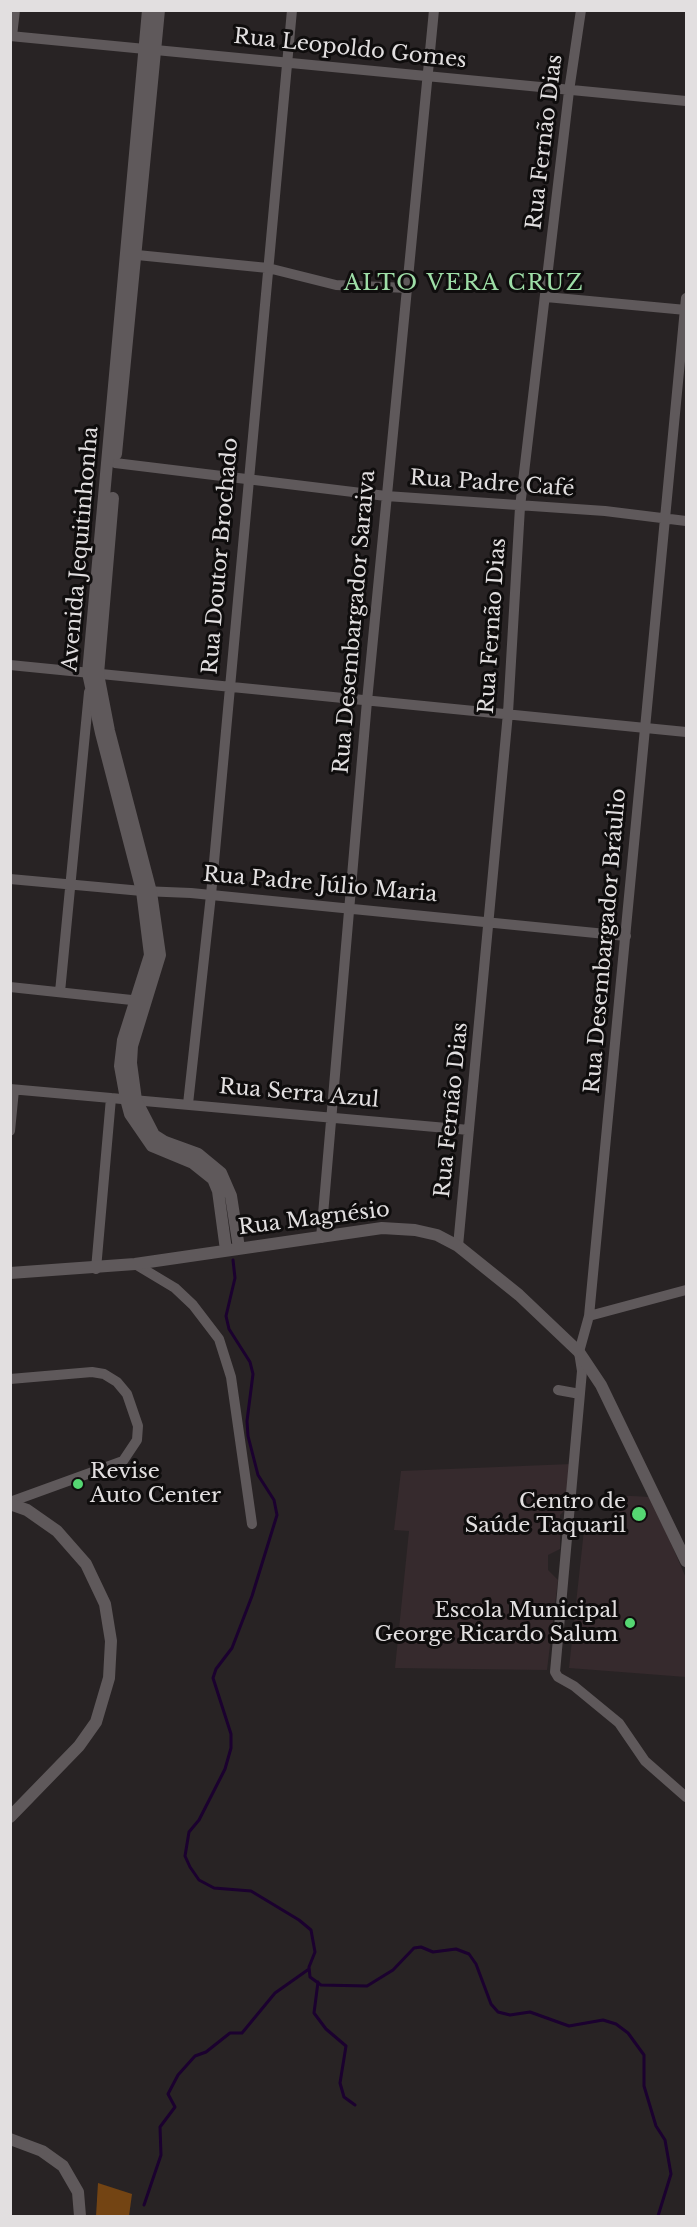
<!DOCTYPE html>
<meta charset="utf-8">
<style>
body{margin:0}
#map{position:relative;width:697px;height:2227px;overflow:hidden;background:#282324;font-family:"Libre Baskerville",serif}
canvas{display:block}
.frame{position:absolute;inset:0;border:12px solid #e2dfe0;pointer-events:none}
</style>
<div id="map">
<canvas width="697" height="2227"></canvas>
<div class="frame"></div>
</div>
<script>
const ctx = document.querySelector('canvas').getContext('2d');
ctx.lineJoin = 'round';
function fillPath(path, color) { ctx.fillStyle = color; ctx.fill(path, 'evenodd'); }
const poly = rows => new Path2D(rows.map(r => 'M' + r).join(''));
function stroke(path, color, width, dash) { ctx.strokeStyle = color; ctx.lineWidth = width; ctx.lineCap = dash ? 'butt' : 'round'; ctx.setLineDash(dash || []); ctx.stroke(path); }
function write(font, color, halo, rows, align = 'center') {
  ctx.font = font + ' "Libre Baskerville",serif'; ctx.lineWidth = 6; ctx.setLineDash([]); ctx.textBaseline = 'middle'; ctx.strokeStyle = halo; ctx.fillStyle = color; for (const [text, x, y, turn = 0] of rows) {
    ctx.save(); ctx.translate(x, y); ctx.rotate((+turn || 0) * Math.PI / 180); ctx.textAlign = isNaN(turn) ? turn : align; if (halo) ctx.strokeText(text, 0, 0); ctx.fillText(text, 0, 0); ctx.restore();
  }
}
fillPath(poly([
 [571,1464,567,1508,560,1515,560,1549,548,1555,548,1570,558,1580,547,1670,395,1668,409,1531,394,1530,401,1471],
 [612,1495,651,1497,686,1578,686,1677,569,1668,584,1530,626,1530]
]), '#362a2d');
fillPath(poly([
 [98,2183,132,2194,129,2216,96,2216]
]), '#734413');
stroke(poly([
 [233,1260,235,1278,226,1316,229,1329,250,1362,253,1374,247,1421,248,1436,258,1475,274,1500,277,1515,252,1596,232,1648,216,1669,213,1678,231,1734,231,1748,225,1769,199,1820,189,1832,185,1856,190,1867,199,1880,214,1888,251,1891,299,1920,311,1930,315,1952,309,1967,310,1977,321,1985,367,1986,393,1970,414,1948,421,1947,433,1952,456,1949,469,1954,476,1964,491,2004,498,2012,510,2015,530,2012,569,2026,603,2020,616,2024,628,2033,644,2055,644,2086,656,2126,665,2140,671,2174,658,2216],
 [318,1982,314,2013,326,2029,346,2046,340,2083,344,2097,355,2105],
 [144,2205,161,2155,160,2127,175,2107,168,2094,178,2075,195,2056,206,2052,230,2033,242,2033,275,1993,309,1969]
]), '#1b012f', 3);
stroke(poly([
 [10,36,686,101],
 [12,36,15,10],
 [127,254,268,268,336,285,408,288],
 [546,297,686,310],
 [686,298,589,1316,579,1352,582,1371,555,1672,558,1677,574,1686,619,1723,645,1761,686,1797],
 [115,463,386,496,605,511,686,521],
 [10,665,686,732],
 [10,879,142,891,191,893,626,936],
 [10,987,141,1001],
 [60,992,89,692],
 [10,1089,469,1130],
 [188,1104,211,895,292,10],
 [10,1131,14,1090],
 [321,1238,367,701,434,10],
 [458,1246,508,713,520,507,569,91,581,10],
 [135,1264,175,1288,193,1305,219,1339,231,1377,252,1524],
 [96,1269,111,1098],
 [589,1316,686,1290],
 [10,1379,92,1372,104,1374,117,1382,127,1394,138,1426,137,1440,123,1461,10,1502],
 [558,1390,580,1394]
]), '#5f595b', 10);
stroke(poly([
 [148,10,88,673,101,733,142,891,150,955,123,1040,120,1066,126,1099,130,1114,152,1146,193,1163,213,1179,218,1191,226,1250],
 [116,454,159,10],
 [113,498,98,674,109,731,151,892,160,955,132,1046,131,1063,136,1100,154,1135,165,1142,198,1154,221,1173,231,1196,239,1248],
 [10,1273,135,1264,382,1228,415,1230,437,1235,458,1246,519,1295,579,1352,601,1385,686,1561],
 [10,1504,27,1510,57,1531,86,1564,105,1604,111,1641,109,1678,96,1722,79,1746,10,1817],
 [10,2139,42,2151,63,2166,78,2192,80,2216]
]), '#5f595b', 12);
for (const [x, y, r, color] of [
 [78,1484,6,"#55d672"],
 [639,1514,8,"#55d672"],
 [630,1623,6,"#55d672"]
]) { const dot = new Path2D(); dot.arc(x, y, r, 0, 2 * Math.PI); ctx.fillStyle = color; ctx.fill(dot); stroke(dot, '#0f0d0d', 2); }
write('21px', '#e2dfe0', '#0f0d0d', [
 ["Rua Leopoldo Gomes",350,49,6],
 ["Rua Fernão Dias",545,142,-83],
 ["Rua Padre Café",492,484,4],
 ["Avenida Jequitinhonha",81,549,-85],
 ["Rua Doutor Brochado",221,556,-85],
 ["Rua Desembargador Saraiva",355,622,-85],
 ["Rua Fernão Dias",493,626,-86],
 ["Rua Padre Júlio Maria",320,885,5],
 ["Rua Desembargador Bráulio",606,941,-85],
 ["Rua Serra Azul",299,1094,5],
 ["Rua Fernão Dias",452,1110,-84],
 ["Rua Magnésio",314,1219,-7]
]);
write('21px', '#e2dfe0', '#0f0d0d', [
 ["Revise",90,1472,"left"],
 ["Auto Center",90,1496,"left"],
 ["Centro de",626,1502],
 ["Saúde Taquaril",626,1526],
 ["Escola Municipal",618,1611],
 ["George Ricardo Salum",618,1635]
], 'right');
ctx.letterSpacing = '1.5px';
write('22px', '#9edea7', '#0f0d0d', [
 ["ALTO VERA CRUZ",464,284]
]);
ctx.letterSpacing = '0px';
</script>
